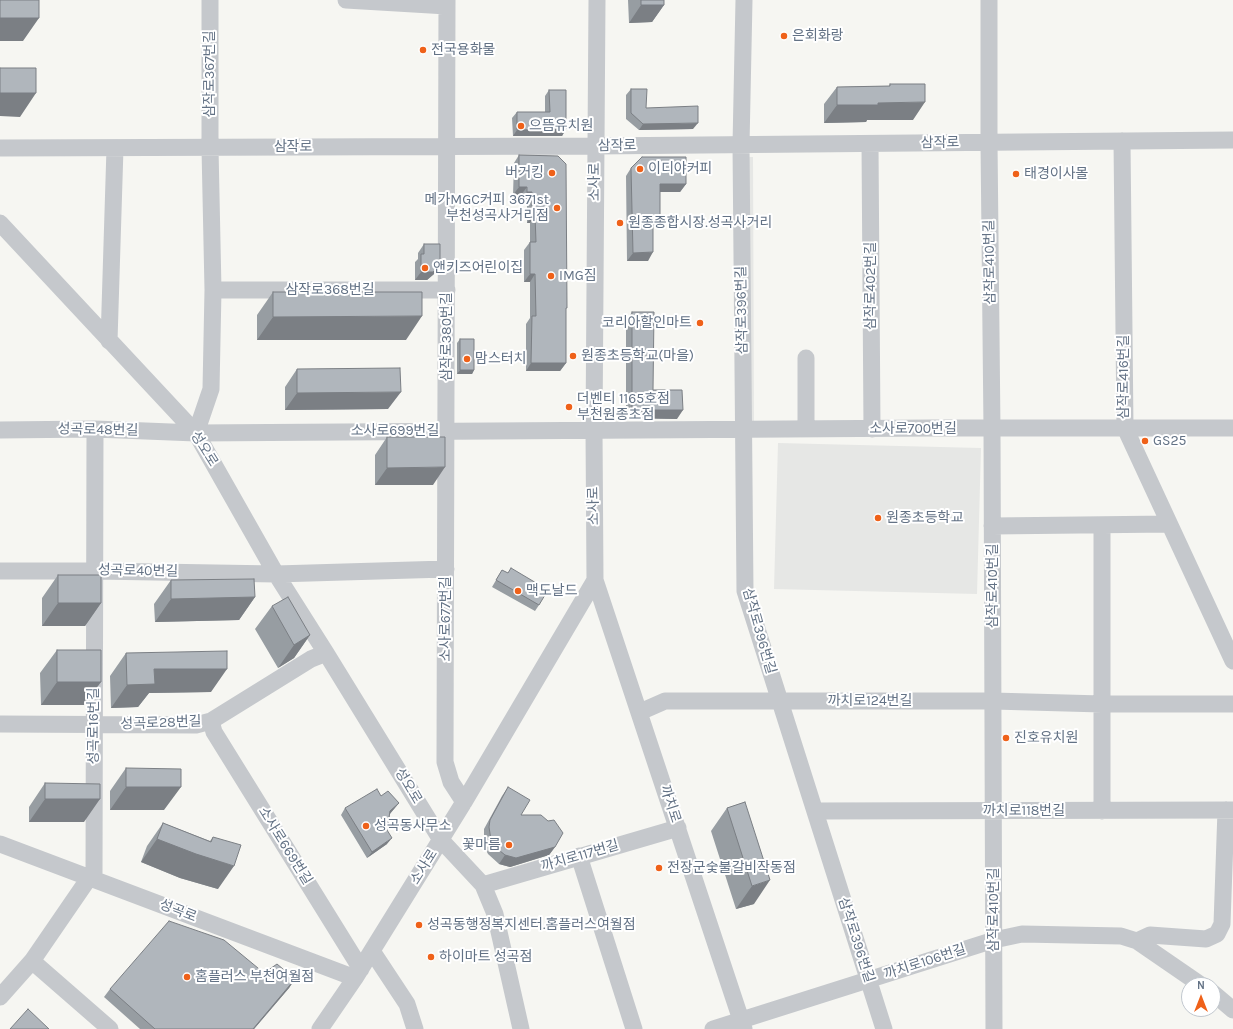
<!DOCTYPE html>
<meta charset="utf-8">
<style>
body{margin:0}
#map{position:relative;width:1233px;height:1029px;overflow:hidden;background:#f6f6f2;font-family:Karla,sans-serif}
canvas{display:block}
.north{position:absolute;left:1181px;top:977px;width:40px;height:40px;box-sizing:border-box;background:#fff;border:1px solid #c1c7ce;border-radius:50%;rotate:0deg;font-size:11px;font-weight:700;line-height:16px;text-align:center;color:#637285}
.north::after{content:'';display:block;margin:auto;width:14px;height:18px;background:#ef6119;clip-path:polygon(50% 0,100% 100%,50% 72%,0 100%)}
</style>
<div id="map">
<canvas width="1233" height="1029"></canvas>
<div class="north">N</div>
</div>
<script>
const ctx = document.querySelector('canvas').getContext('2d');
ctx.lineJoin = 'round';
function fillPath(path, color) { ctx.fillStyle = color; ctx.fill(path, 'evenodd'); }
const poly = rows => new Path2D(rows.map(r => 'M' + r).join(''));
function stroke(path, color, width, dash) { ctx.strokeStyle = color; ctx.lineWidth = width; ctx.lineCap = dash ? 'butt' : 'round'; ctx.setLineDash(dash || []); ctx.stroke(path); }
function write(font, color, halo, rows, align = 'center') {
  ctx.font = font + ' Karla,"Noto Sans KR",sans-serif'; ctx.lineWidth = 4; ctx.setLineDash([]); ctx.textBaseline = 'middle'; ctx.strokeStyle = halo; ctx.fillStyle = color; for (const [text, x, y, turn = 0] of rows) {
    ctx.save(); ctx.translate(x, y); ctx.rotate((+turn || 0) * Math.PI / 180); ctx.textAlign = isNaN(turn) ? turn : align; if (halo) ctx.strokeText(text, 0, 0); ctx.fillText(text, 0, 0); ctx.restore();
  }
}
fillPath(poly([
 [738,157,753,157,754,422,738,422],
 [778,443,981,448,977,594,774,589]
]), '#e6e7e5');
stroke(poly([
 [346,0,447,6],
 [447,0,445,762,451,782,464,802],
 [744,0,741,145,745,591,884,1029],
 [989,0,989,142,992,429,994,1029],
 [1122,141,1125,428,1233,661],
 [870,144,872,429],
 [0,148,595,146,1233,140],
 [0,223,196,433,276,574,326,653,441,840,483,885,495,914,521,1029],
 [213,290,447,290],
 [109,341,115,148],
 [806,358,806,429],
 [0,430,95,429,196,433,933,428,1233,428],
 [196,433,211,389,213,290,210,148,210,0],
 [992,526,1169,524],
 [0,571,95,571,276,574,446,569],
 [595,580,744,1029],
 [640,712,665,701,993,701,1102,704,1233,704],
 [211,721,214,732,361,969],
 [0,724,196,725,211,721,311,659,326,653],
 [815,811,1233,810],
 [1102,811,1102,525],
 [0,844,355,978],
 [579,856,634,1029],
 [94,879,95,429],
 [483,885,678,828],
 [1137,941,1150,935,1206,939,1217,934,1222,924,1226,810],
 [372,951,407,1004,415,1029],
 [32,961,110,1029],
 [1213,993,1233,1010],
 [0,997,32,961,89,878],
 [320,1029,355,978,464,802,595,580,594,430,597,0],
 [713,1029,994,940,1022,934,1121,936,1137,941,1201,985]
]), '#c5c8cc', 17);
fillPath(poly([
 [628,0,664,0,664,5,652,22,629,23],
 [890,84,913,120,867,120,866,122,824,123,824,104,837,87,889,86],
 [631,89,646,108,693,129,639,130,626,119,626,95],
 [549,90,566,129,562,136,513,136,512,118,517,112,545,112,545,96],
 [519,155,558,156,566,310,566,363,560,371,526,371,526,324,530,318,530,282,524,282,524,250,530,242,530,223,527,223,527,199,521,199,521,195,513,195,514,163],
 [631,168,686,184,680,192,660,192,660,218,655,226,653,226,648,261,627,261,626,176],
 [424,244,434,274,427,280,415,280,415,262,418,259,418,253],
 [273,292,406,340,257,340,257,315],
 [632,312,653,390,677,419,626,418,626,321],
 [460,339,474,370,472,374,457,374,457,343],
 [297,369,388,409,285,410,285,387],
 [387,437,433,485,375,485,375,455],
 [511,568,539,605,535,611,492,587,502,570,508,573],
 [58,575,101,603,85,626,42,626,42,598],
 [171,580,255,597,239,620,155,622,154,604],
 [272,606,310,635,294,658,278,668,255,629],
 [57,650,84,705,41,705,40,673],
 [126,653,211,692,149,693,138,707,111,708,110,676],
 [126,768,164,810,110,810,110,791],
 [45,783,84,822,29,822,29,807],
 [508,787,521,815,555,847,549,855,510,867,499,864,488,854,485,848,484,836,484,829,502,796],
 [381,796,399,803,394,809,390,814,387,830,387,844,367,858,341,815,345,808],
 [745,802,754,904,736,909,711,831,727,808],
 [163,823,210,841,213,837,218,889,180,878,141,862,147,846],
 [264,973,295,979,289,988,254,1029,140,1029,104,997,110,989]
]), '#979da2');
fillPath(poly([
 [641,5,664,5,652,22,629,23],
 [0,18,39,18,23,41,0,41],
 [0,93,36,93,20,117,0,116],
 [925,102,913,120,867,120,866,122,824,123,837,105,878,103],
 [698,123,693,129,639,130,643,124],
 [566,129,562,136,513,136,517,130],
 [660,184,686,184,680,192,654,192],
 [519,187,527,187,521,195,513,195],
 [527,192,532,192,527,199,521,199],
 [532,215,535,215,530,223,527,223],
 [653,218,660,218,655,226,647,227],
 [653,252,648,261,627,261,633,253],
 [440,266,434,274,427,280,415,280,421,272],
 [530,274,535,274,530,282,524,282],
 [422,316,406,340,257,340,273,317],
 [531,363,566,363,560,371,526,371],
 [460,370,474,370,472,374,457,374],
 [401,392,388,409,285,410,297,393],
 [632,410,683,410,677,419,626,418],
 [445,467,433,485,375,485,387,468],
 [255,597,239,620,155,622,171,599],
 [58,603,101,603,85,626,42,626],
 [310,635,294,658,278,668,294,645],
 [154,669,227,669,211,692,149,693,138,707,111,708,127,685],
 [57,682,101,682,84,705,41,705],
 [126,787,181,787,164,810,110,810],
 [45,799,100,799,84,822,29,822],
 [399,803,394,809,386,818,390,811],
 [392,838,387,844,367,858,372,852],
 [157,839,234,866,218,889,180,878,141,862],
 [555,847,549,855,510,867,499,864,505,855],
 [770,880,754,904,736,909,752,886],
 [295,979,289,988,254,1029,253,1029]
]), '#7b7f84');
const building = poly([
 [0,0,39,0,39,18,0,18,0,0],
 [641,0,664,0,664,5,641,5,641,0],
 [0,68,36,68,36,93,0,93,0,68],
 [890,84,925,84,925,102,878,103,878,105,837,105,837,87,890,86,890,84],
 [631,89,647,89,646,108,698,106,698,123,643,124,631,113,631,89],
 [549,90,566,90,566,129,517,130,517,112,550,112,549,90],
 [519,155,558,156,566,164,567,308,566,308,566,363,531,363,532,316,536,316,535,274,530,274,530,242,536,242,535,215,532,215,532,192,527,192,527,187,519,187,519,155],
 [642,157,686,157,686,184,660,184,660,218,653,218,653,252,633,253,631,168,642,157],
 [424,244,440,244,440,266,433,272,421,272,421,254,424,254,424,244],
 [273,292,422,292,422,316,273,317,273,292],
 [632,312,654,312,653,390,682,390,683,410,632,410,632,312],
 [460,339,474,339,474,370,460,370,460,339],
 [400,368,401,392,297,393,297,369,400,368],
 [387,437,445,437,445,467,387,468,387,437],
 [511,568,548,590,539,605,496,580,502,570,508,573,511,568],
 [58,575,101,575,101,603,58,603,58,575],
 [254,579,255,597,171,599,171,580,254,579],
 [288,597,310,635,294,645,272,606,288,597],
 [57,650,101,650,101,682,57,682,57,650],
 [227,651,227,669,154,669,155,684,127,685,126,653,227,651],
 [126,768,181,769,181,787,126,787,126,768],
 [45,783,100,784,100,799,45,799,45,783],
 [508,787,530,800,521,815,541,815,548,821,554,820,563,833,555,847,516,858,505,855,494,846,491,840,489,827,490,820,508,787],
 [377,789,381,796,388,791,399,803,390,811,387,830,392,838,372,852,345,808,377,789],
 [745,802,770,880,752,886,727,808,745,802],
 [163,823,211,842,213,837,241,845,234,866,196,854,157,839,163,823],
 [169,921,224,940,264,973,277,964,295,979,253,1029,155,1029,110,989,169,921],
 [28,1009,49,1029,10,1029,28,1009]
]);
fillPath(building, '#b0b6bc');
stroke(building, '#7b7f84', 1);
for (const [x, y, r, color] of [
 [784,36,4,"#ef6119"],
 [423,50,4,"#ef6119"],
 [521,126,4,"#ef6119"],
 [640,169,4,"#ef6119"],
 [552,173,4,"#ef6119"],
 [1016,174,4,"#ef6119"],
 [557,208,4,"#ef6119"],
 [620,223,4,"#ef6119"],
 [425,268,4,"#ef6119"],
 [551,276,4,"#ef6119"],
 [700,323,4,"#ef6119"],
 [573,356,4,"#ef6119"],
 [467,359,4,"#ef6119"],
 [569,407,4,"#ef6119"],
 [1145,441,4,"#ef6119"],
 [878,518,4,"#ef6119"],
 [518,591,4,"#ef6119"],
 [1006,738,4,"#ef6119"],
 [366,826,4,"#ef6119"],
 [509,845,4,"#ef6119"],
 [659,868,4,"#ef6119"],
 [419,925,4,"#ef6119"],
 [431,957,4,"#ef6119"],
 [187,977,4,"#ef6119"]
]) { const dot = new Path2D(); dot.arc(x, y, r, 0, 2 * Math.PI); ctx.fillStyle = color; ctx.fill(dot); stroke(dot, '#fff', 1.5); }
write('14px', '#637285', '#fff', [
 ["은회화랑",792,36],
 ["전국용화물",431,50],
 ["으뜸유치원",529,126],
 ["이디야커피",648,169],
 ["버거킹",544,173,"right"],
 ["태경이사몰",1024,174],
 ["메가MGC커피 3671st",549,200,"right"],
 ["부천성곡사거리점",549,216,"right"],
 ["원종종합시장.성곡사거리",628,223],
 ["앤키즈어린이집",433,268],
 ["IMG짐",559,276],
 ["코리아할인마트",692,323,"right"],
 ["원종초등학교(마을)",581,356],
 ["맘스터치",475,359],
 ["더벤티 1165호점",577,399],
 ["부천원종초점",577,415],
 ["GS25",1153,441],
 ["원종초등학교",886,518],
 ["맥도날드",526,591],
 ["진호유치원",1014,738],
 ["성곡동사무소",374,826],
 ["꽃마름",501,845,"right"],
 ["전장군숯불갈비작동점",667,868],
 ["성곡동행정복지센터.홈플러스여월점",427,925],
 ["하이마트 성곡점",439,957],
 ["홈플러스 부천여월점",195,977]
], 'left');
write('14px', '#637285', '#fff', [
 ["삼작로367번길",210,74,-90],
 ["삼작로",940,143,-1],
 ["삼작로",617,146,-1],
 ["삼작로",293,147],
 ["소사로",595,182,-90],
 ["삼작로410번길",990,262,-91],
 ["삼작로402번길",871,286,-90],
 ["삼작로368번길",330,290],
 ["삼작로396번길",742,310,-91],
 ["삼작로380번길",447,337,-90],
 ["삼작로416번길",1124,377,-90],
 ["소사로700번길",913,429],
 ["성곡로48번길",98,430,1],
 ["소사로699번길",395,431],
 ["성오로",204,449,58],
 ["소사로",594,506,-91],
 ["성곡로40번길",138,571,1],
 ["삼작로410번길",993,586,-90],
 ["소사로677번길",446,619,-90],
 ["삼작로396번길",759,631,74],
 ["까치로124번길",870,701],
 ["성곡로28번길",161,723,-2],
 ["성곡로16번길",94,726,-90],
 ["성오로",408,786,59],
 ["까치로",670,804,72],
 ["까치로118번길",1024,811],
 ["소사로669번길",285,846,58],
 ["까치로117번길",580,856,-16],
 ["소사로",424,867,-58],
 ["삼작로410번길",994,910,-90],
 ["성곡로",178,911,21],
 ["삼작로396번길",856,940,72],
 ["까치로106번길",925,962,-18]
]);
</script>
